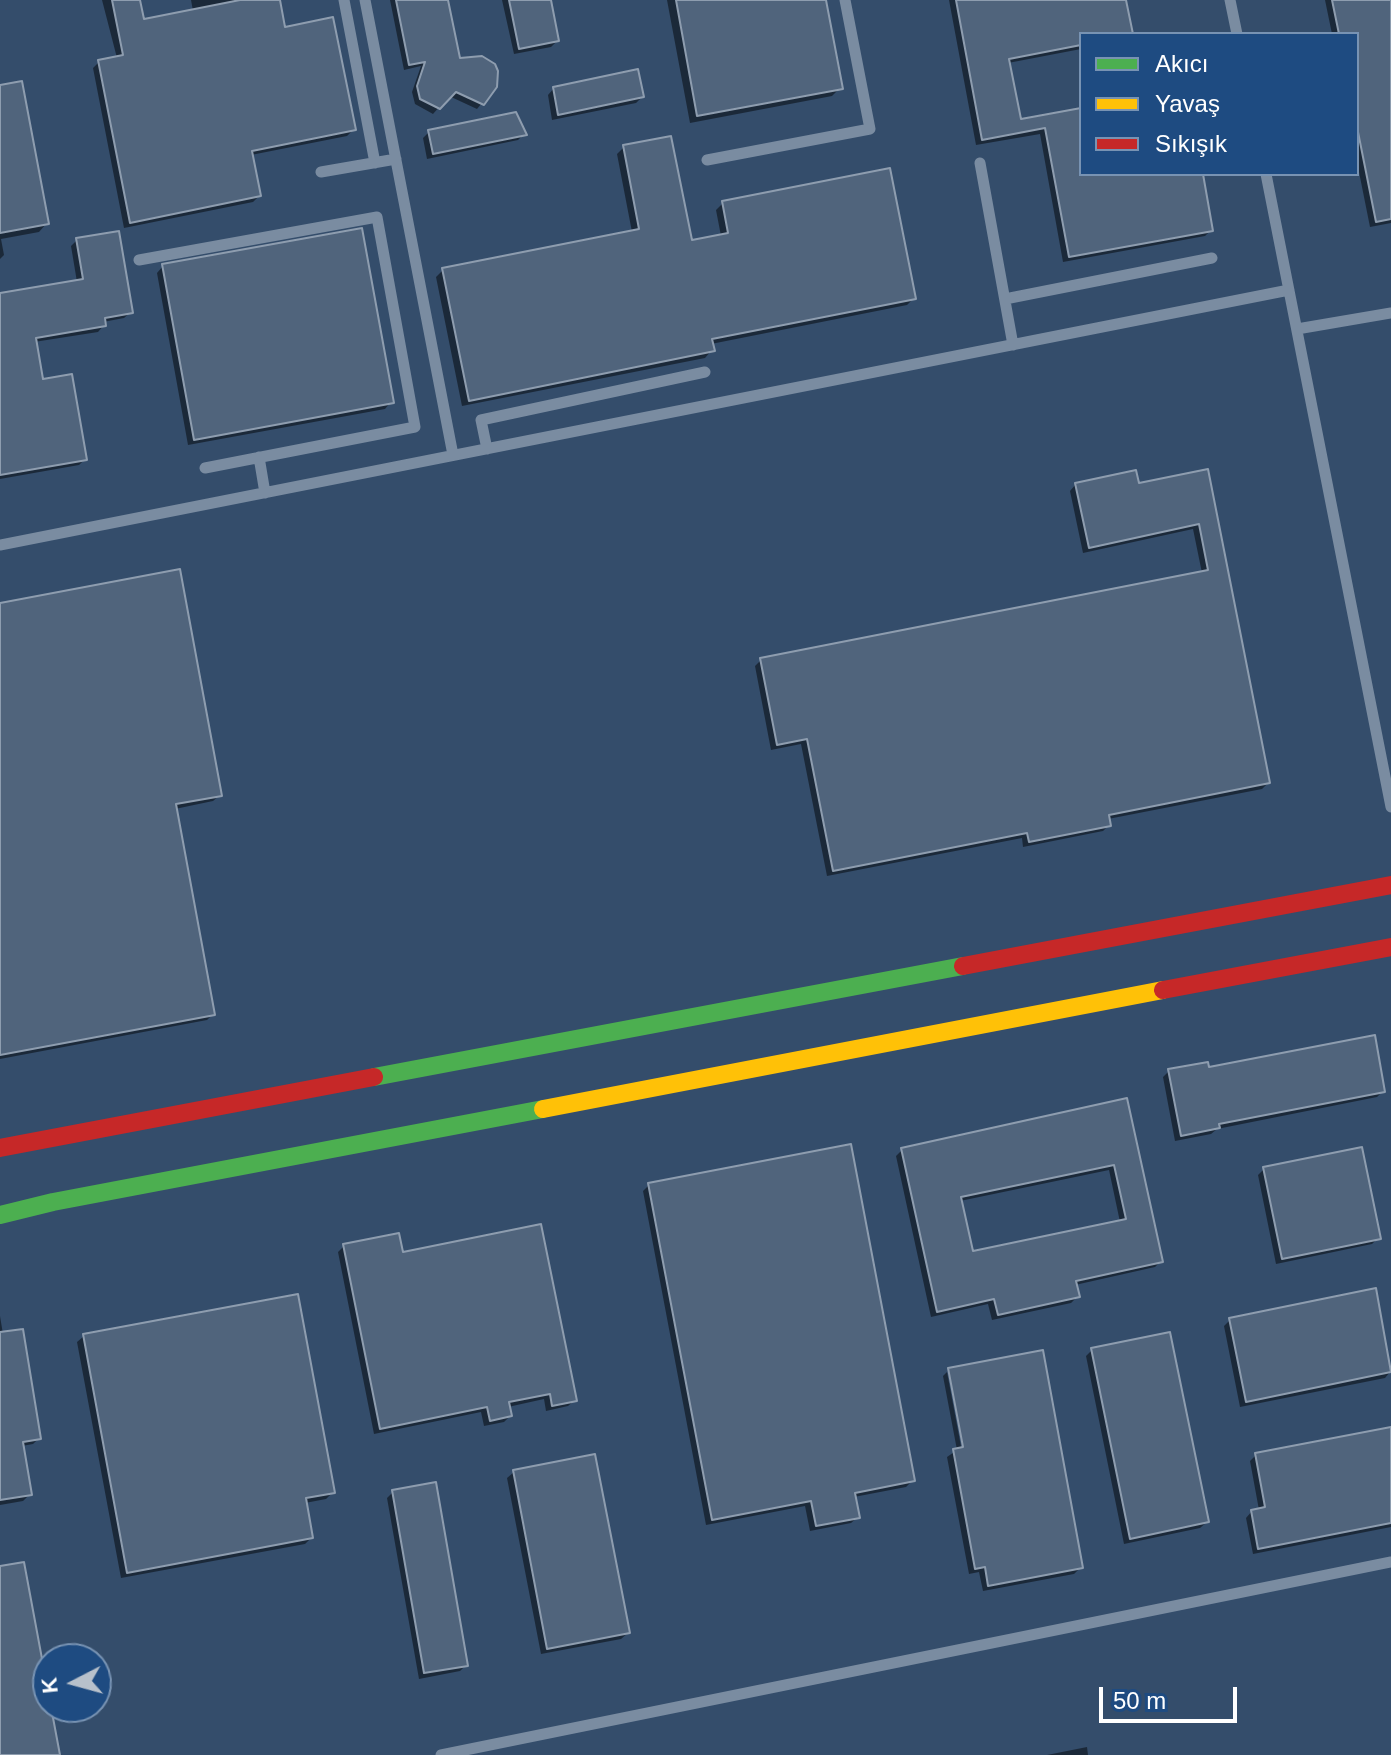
<!DOCTYPE html>
<meta charset="utf-8">
<style>
body{margin:0}
#map{position:relative;width:1391px;height:1755px;overflow:hidden;background:#344d6b;font-family:Arial,sans-serif}
canvas{display:block}
.legend{position:absolute;left:1079px;top:32px;width:280px;height:144px;box-sizing:border-box;background:#1e4b81;border:2px solid #7893b3;margin:0;padding:10px 14px;list-style:none;font-size:24px;color:#fff}
.legend li{display:flex;align-items:center;gap:16px;height:40px}
.legend b{width:40px;border:2px solid #7893b3}
.north{position:absolute;left:32px;top:1643px;width:80px;height:80px;box-sizing:border-box;background:#1e4b81;border:2px solid #7893b3;border-radius:50%;rotate:264deg;font-size:22px;font-weight:700;line-height:32px;text-align:center;color:#fff}
.north::after{content:'';display:block;margin:auto;width:28px;height:36px;background:#b8c1cb;clip-path:polygon(50% 0,100% 100%,50% 72%,0 100%)}
.scale{position:absolute;left:1099px;top:1687px;width:138px;height:36px;box-sizing:border-box;border:4px solid #fff;border-top:0;padding-left:10px;font-size:24px;line-height:28px;white-space:nowrap;color:#fff;-webkit-text-stroke:6px #1e4b81;paint-order:stroke}
</style>
<div id="map">
<canvas width="1391" height="1755"></canvas>
<ul class="legend">
<li><b style="height:10px;background:#4caf50"></b>Akıcı</li>
<li><b style="height:10px;background:#ffc107"></b>Yavaş</li>
<li><b style="height:10px;background:#c62828"></b>Sıkışık</li>
</ul>
<div class="north">K</div>
<div class="scale">50 m</div>
</div>
<script>
const ctx = document.querySelector('canvas').getContext('2d');
ctx.lineJoin = 'round';
function fillPath(path, color) { ctx.fillStyle = color; ctx.fill(path, 'evenodd'); }
const poly = rows => new Path2D(rows.map(r => 'M' + r).join(''));
function stroke(path, color, width, dash) { ctx.strokeStyle = color; ctx.lineWidth = width; ctx.lineCap = dash ? 'butt' : 'round'; ctx.setLineDash(dash || []); ctx.stroke(path); }
fillPath(poly([
 [102,0,138,0,142,22,193,11,191,0,239,0,239,2,278,0,284,29,353,130,347,136,251,155,259,196,253,202,124,228,93,68,99,62,117,58],
 [390,0,446,0,458,61,482,103,477,109,449,96,433,114,415,104,412,92,421,66,404,70],
 [502,0,549,0,557,41,551,47,514,54],
 [667,0,824,0,840,88,832,96,690,123],
 [949,0,1124,0,1131,34,1081,34,1081,49,1008,63,1019,121,1081,110,1081,174,1201,174,1211,230,1205,236,1063,262,1040,134,976,145],
 [1325,0,1391,0,1391,223,1370,227,1357,162,1357,34,1332,34],
 [0,84,47,223,39,232,1,239,4,255,0,259],
 [554,88,642,97,636,103,552,120,548,95],
 [429,132,524,134,518,140,427,159,423,138],
 [624,147,691,242,721,236,716,210,723,203,914,298,907,305,711,344,712,350,705,358,462,406,436,277,443,270,632,232,617,154],
 [77,240,131,312,124,318,103,322,104,325,98,332,34,342,41,381,85,459,79,465,0,479,0,295,77,282,71,246],
 [163,266,391,402,385,409,188,445,157,273],
 [1207,472,1268,783,1262,789,1108,819,1109,825,1103,831,1023,847,1022,838,827,876,801,744,771,750,755,666,761,660,1202,573,1193,529,1083,553,1070,491,1076,484,1137,486],
 [0,605,220,795,213,801,175,809,213,1014,207,1020,0,1059],
 [1207,1070,1383,1091,1377,1097,1217,1129,1211,1134,1175,1141,1163,1077,1169,1071],
 [1125,1100,1161,1261,1155,1267,1075,1285,1078,1296,1071,1303,992,1320,988,1304,931,1317,896,1156,902,1150],
 [1109,1170,1120,1222,971,1254,960,1201],
 [1264,1169,1378,1238,1372,1244,1276,1264,1258,1175],
 [649,1185,912,1481,906,1487,854,1497,858,1517,851,1523,810,1531,805,1506,706,1525,643,1191],
 [344,1246,575,1400,568,1406,546,1411,544,1399,508,1407,510,1416,504,1422,484,1426,481,1412,374,1434,338,1252],
 [1374,1290,1391,1371,1385,1378,1240,1407,1224,1326,1230,1320],
 [0,1316,3,1334,39,1438,33,1444,22,1446,30,1494,23,1501,0,1505],
 [84,1336,333,1492,326,1499,305,1503,311,1538,305,1544,121,1578,77,1342],
 [1092,1350,1207,1522,1200,1528,1124,1544,1086,1356],
 [1041,1353,1081,1567,1074,1574,983,1591,979,1572,969,1574,947,1457,957,1450,943,1376,947,1372,963,1457,967,1456,951,1372,947,1372],
 [1391,1429,1391,1527,1253,1554,1246,1518,1252,1511,1259,1510,1250,1461,1256,1455],
 [514,1472,628,1633,621,1639,541,1654,507,1478],
 [393,1492,466,1665,460,1671,419,1679,387,1498],
 [1087,1747,1088,1755,1047,1755]
]), '#0007');
const building = poly([
 [112,0,140,0,144,19,240,0,280,0,285,27,333,17,356,130,252,151,261,196,130,223,98,60,123,55,112,0],
 [396,0,448,0,460,58,482,56,495,64,498,71,497,87,484,105,456,92,440,109,420,99,417,86,425,62,409,65,396,0],
 [509,0,551,0,559,41,519,49,509,0],
 [676,0,826,0,843,89,697,116,676,0],
 [956,0,1126,0,1133,34,1081,34,1081,45,1009,59,1021,119,1081,108,1081,174,1203,174,1213,231,1069,257,1045,128,982,140,956,0],
 [1332,0,1391,0,1391,219,1376,222,1357,127,1357,34,1339,34,1332,0],
 [638,69,644,97,558,115,553,87,638,69],
 [22,81,49,224,0,233,0,85,22,81],
 [516,112,527,135,433,154,428,130,516,112],
 [671,136,692,240,728,233,722,201,890,168,916,299,712,339,715,351,469,401,442,268,639,229,623,145,671,136],
 [362,228,394,403,194,440,162,264,362,228],
 [119,231,133,313,105,318,106,326,36,338,43,379,72,374,87,460,0,475,0,293,83,279,76,238,119,231],
 [1208,469,1270,783,1109,815,1111,826,1029,842,1027,833,833,871,807,739,777,745,760,658,1208,570,1199,524,1089,548,1075,483,1136,470,1139,483,1208,469],
 [180,569,222,796,176,804,215,1015,0,1055,0,603,180,569],
 [1375,1035,1385,1092,1219,1124,1220,1128,1181,1136,1168,1069,1208,1062,1209,1067,1375,1035],
 [1127,1098,1163,1262,1076,1281,1080,1297,998,1315,994,1299,937,1312,901,1148,1127,1098],
 [1114,1165,1126,1219,973,1251,961,1197,1114,1165],
 [851,1144,915,1481,855,1493,860,1518,816,1526,811,1501,712,1520,648,1183,851,1144],
 [1362,1147,1381,1239,1282,1259,1263,1167,1362,1147],
 [541,1224,577,1401,552,1406,550,1394,509,1402,512,1416,490,1421,487,1407,380,1429,343,1244,399,1233,403,1252,541,1224],
 [1376,1288,1391,1372,1246,1402,1229,1318,1376,1288],
 [298,1294,335,1493,306,1498,313,1538,127,1573,83,1334,298,1294],
 [23,1329,41,1439,23,1442,32,1495,0,1500,0,1332,23,1329],
 [1170,1332,1209,1522,1130,1539,1091,1348,1170,1332],
 [1043,1350,1083,1568,988,1586,985,1567,975,1569,953,1449,963,1447,948,1368,1043,1350],
 [1391,1427,1391,1523,1258,1549,1251,1510,1265,1507,1255,1453,1391,1427],
 [595,1454,630,1633,547,1649,513,1470,595,1454],
 [436,1482,468,1666,424,1673,392,1490,436,1482],
 [24,1562,48,1691,48,1707,51,1707,60,1755,0,1755,0,1566,24,1562]
]);
fillPath(building, '#50647c');
stroke(building, '#8e9daf', 2);
stroke(poly([
 [344,0,375,163],
 [365,0,453,455],
 [1230,0,1237,34],
 [707,160,870,129,845,0],
 [980,163,1013,345],
 [321,172,396,159],
 [1266,174,1391,807],
 [139,260,377,217,415,427,205,468],
 [1005,299,1212,258],
 [1297,329,1391,313],
 [487,449,481,420,705,372],
 [259,457,265,493],
 [0,545,1289,290],
 [441,1755,1391,1562]
]), '#7a8ca1', 11);
stroke(poly([
 [374,1077,963,966],
 [0,1215,53,1202,543,1109]
]), '#4caf50', 18);
stroke(poly([
 [543,1109,1163,990]
]), '#ffc107', 18);
stroke(poly([
 [963,966,1391,885],
 [1163,990,1391,947],
 [0,1148,374,1077]
]), '#c62828', 18);
</script>
